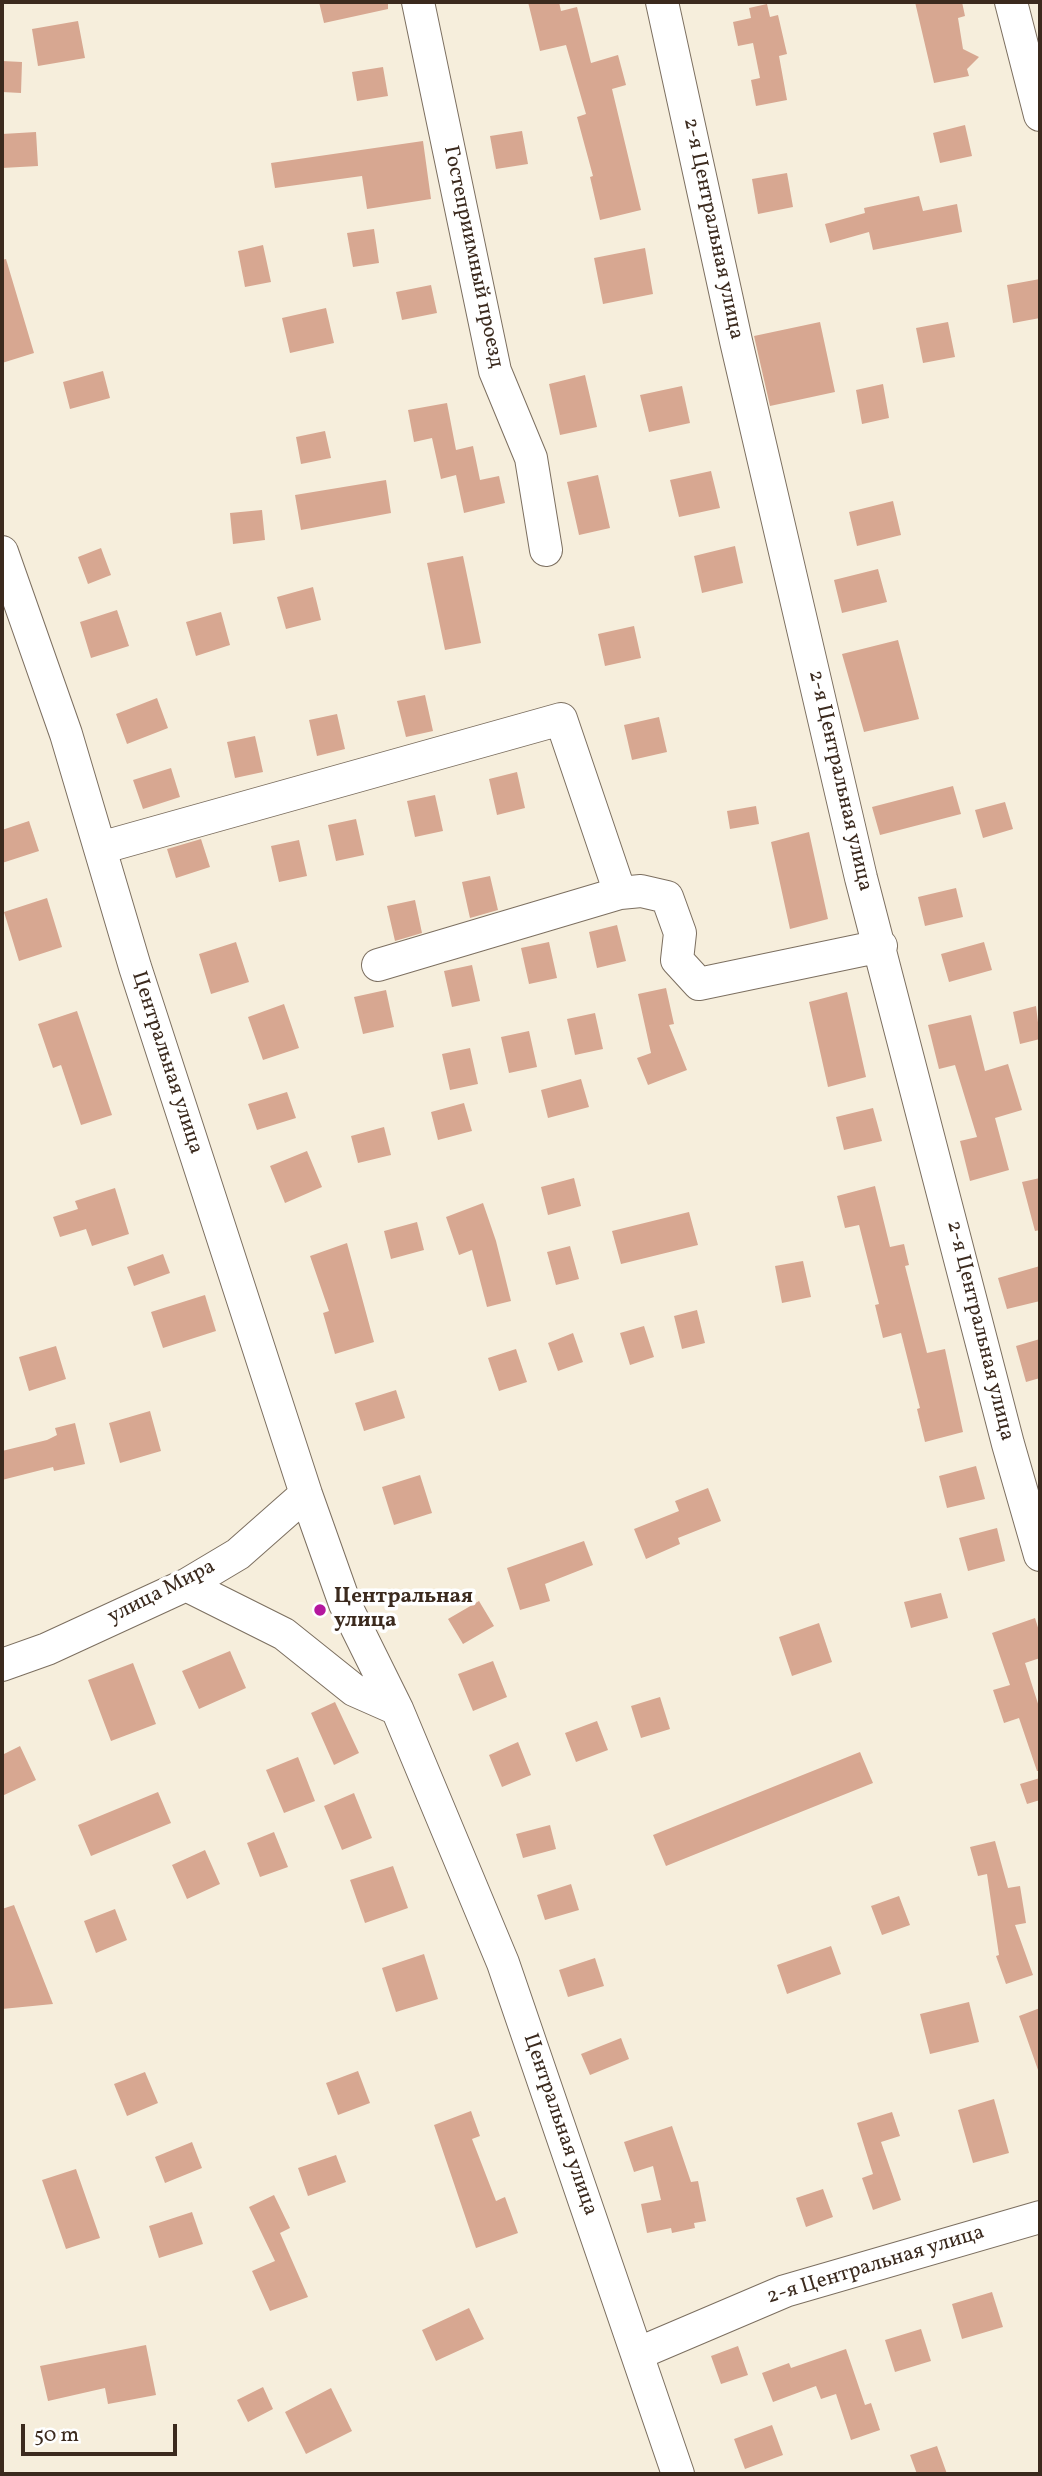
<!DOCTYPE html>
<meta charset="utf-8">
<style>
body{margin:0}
#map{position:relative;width:1042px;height:2476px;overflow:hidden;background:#f6eedc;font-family:Vollkorn,serif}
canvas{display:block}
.frame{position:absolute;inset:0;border:4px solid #3b2a1e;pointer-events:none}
.scale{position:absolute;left:21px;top:2424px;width:156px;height:32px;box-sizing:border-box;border:4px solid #3b2a1e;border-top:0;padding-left:9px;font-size:21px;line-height:24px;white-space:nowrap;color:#3b2a1e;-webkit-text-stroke:5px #fff;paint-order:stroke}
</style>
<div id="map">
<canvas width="1042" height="2476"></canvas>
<div class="frame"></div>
<div class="scale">50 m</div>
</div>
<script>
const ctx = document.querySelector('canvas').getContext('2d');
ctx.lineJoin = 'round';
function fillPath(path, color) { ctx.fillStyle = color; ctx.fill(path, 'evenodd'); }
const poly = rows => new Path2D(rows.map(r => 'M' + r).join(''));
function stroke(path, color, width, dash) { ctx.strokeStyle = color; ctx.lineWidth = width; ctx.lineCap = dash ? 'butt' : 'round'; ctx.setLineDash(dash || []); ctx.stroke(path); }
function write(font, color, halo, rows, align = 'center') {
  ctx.font = font + ' Vollkorn,serif'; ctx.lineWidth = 7; ctx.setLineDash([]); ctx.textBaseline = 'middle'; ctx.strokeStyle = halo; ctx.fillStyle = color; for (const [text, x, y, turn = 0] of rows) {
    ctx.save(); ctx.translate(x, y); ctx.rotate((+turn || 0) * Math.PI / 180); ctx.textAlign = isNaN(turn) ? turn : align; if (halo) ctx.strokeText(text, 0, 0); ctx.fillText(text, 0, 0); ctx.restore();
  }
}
fillPath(poly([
 [319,2,388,2,388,9,324,23],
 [528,2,559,2,561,11,577,7,591,63,618,55,626,85,612,89,641,210,600,220,590,177,593,176,577,117,586,114,566,45,540,51],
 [915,2,962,2,965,16,958,18,963,49,979,57,967,69,969,76,934,83],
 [767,4,770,17,778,15,787,54,779,56,787,100,756,106,751,80,760,78,753,43,738,46,733,22,751,18,749,8],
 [78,21,85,58,38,66,32,29],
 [2,61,22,62,21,93,2,92],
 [383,67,388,96,357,101,352,72],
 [965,125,972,156,940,163,933,133],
 [522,131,528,164,496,169,490,136],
 [36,132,38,166,2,168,2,134],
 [423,141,431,199,367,209,362,176,275,188,271,163],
 [787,173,793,207,758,214,752,179],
 [919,196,923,211,957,204,962,232,873,250,869,232,830,243,825,224,865,213,864,208],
 [374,229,379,263,353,267,347,233],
 [263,245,271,282,245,287,238,251],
 [645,248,653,294,603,304,594,258],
 [6,259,34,353,2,363,2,260],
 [1040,279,1040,318,1013,323,1007,285],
 [431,285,437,313,402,320,396,292],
 [326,308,334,343,290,353,282,318],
 [820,322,835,392,770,406,754,336],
 [948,322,955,357,923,363,916,328],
 [103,371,110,398,70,409,63,382],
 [585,375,597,427,560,435,549,384],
 [883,384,889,418,862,424,856,390],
 [682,386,690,423,649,432,640,395],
 [447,403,456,450,473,446,480,480,499,476,505,503,464,513,456,475,441,479,432,438,414,442,408,410],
 [325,431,331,458,301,464,296,437],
 [711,471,720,508,679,517,670,480],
 [598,475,610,528,579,535,567,482],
 [386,480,391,513,301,530,295,495],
 [893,501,901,535,857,546,849,512],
 [262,510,265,540,233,544,230,513],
 [735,546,743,583,702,593,694,556],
 [101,548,111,575,88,584,78,557],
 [463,556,481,643,445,650,427,563],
 [878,569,887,602,842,613,834,580],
 [313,587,321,620,286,629,277,597],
 [117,610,129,646,91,658,80,622],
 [221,612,230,645,196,656,186,622],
 [634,626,641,658,605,666,598,634],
 [898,640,919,719,864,732,842,654],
 [425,695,433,731,406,737,397,701],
 [157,698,168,728,127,744,116,714],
 [337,714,345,749,317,756,309,720],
 [659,717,667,752,632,760,624,725],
 [255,736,263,772,235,778,227,742],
 [171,768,180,797,143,809,133,780],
 [517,772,525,808,497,815,489,779],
 [953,786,961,814,880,835,872,807],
 [435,795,443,831,415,837,407,801],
 [1005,802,1013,829,983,838,975,810],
 [756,806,759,824,730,829,727,811],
 [356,819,364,855,336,861,328,825],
 [29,821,39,851,2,863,2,830],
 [809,832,828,919,790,929,771,842],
 [201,839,210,867,176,878,167,849],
 [299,840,307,876,279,882,271,846],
 [490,876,498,910,470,918,462,882],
 [956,888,963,917,925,926,918,897],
 [47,898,62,947,19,961,4,912],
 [415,900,422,933,395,941,387,906],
 [617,925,626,961,597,968,589,932],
 [236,942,249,982,211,994,199,954],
 [549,942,557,978,529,984,521,948],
 [984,942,992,970,949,982,941,954],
 [472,965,480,1001,452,1007,444,971],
 [666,988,674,1024,669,1025,687,1070,648,1085,637,1058,651,1053,638,994],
 [386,990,394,1027,363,1034,354,997],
 [847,992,866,1077,828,1087,809,1002],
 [284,1004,299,1048,263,1060,248,1017],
 [1036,1006,1040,1039,1020,1044,1013,1012],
 [77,1011,112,1115,81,1125,61,1065,53,1068,38,1024],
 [595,1013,603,1049,575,1055,567,1019],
 [971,1015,985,1071,1008,1064,1022,1110,995,1118,1009,1170,970,1181,960,1141,977,1137,955,1065,939,1069,928,1025],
 [529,1031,537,1067,509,1073,501,1037],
 [470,1048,478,1084,450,1090,442,1054],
 [581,1079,589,1107,548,1118,541,1090],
 [287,1092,296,1118,257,1130,248,1104],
 [464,1103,472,1131,438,1140,431,1112],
 [873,1108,882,1141,844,1150,836,1117],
 [384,1127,391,1155,358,1163,351,1136],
 [307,1151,322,1187,285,1203,270,1166],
 [574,1178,581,1206,548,1215,541,1187],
 [1040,1178,1040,1230,1035,1231,1022,1182],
 [875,1186,890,1247,904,1244,909,1265,905,1266,927,1353,945,1349,963,1432,925,1442,917,1409,920,1408,901,1333,883,1338,875,1305,879,1304,859,1225,845,1228,837,1196],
 [115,1188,129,1234,92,1246,86,1229,60,1237,53,1217,78,1209,75,1201],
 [483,1203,496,1241,511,1301,487,1307,472,1250,459,1255,446,1217],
 [689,1212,698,1245,621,1264,612,1231],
 [417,1222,424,1250,391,1259,384,1231],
 [347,1243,374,1342,335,1354,323,1313,329,1311,310,1256],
 [570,1246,579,1279,556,1285,547,1252],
 [163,1254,170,1273,134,1286,127,1267],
 [803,1261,811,1297,782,1303,775,1266],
 [1040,1266,1040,1301,1007,1309,998,1278],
 [205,1295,216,1331,163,1348,151,1312],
 [697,1310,705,1343,682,1349,674,1316],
 [644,1326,654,1357,630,1365,620,1333],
 [573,1333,583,1362,558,1371,548,1343],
 [1040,1339,1040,1378,1026,1382,1016,1346],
 [56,1346,66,1379,29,1391,19,1357],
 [516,1349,527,1382,499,1391,488,1358],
 [396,1390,405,1418,364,1431,355,1403],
 [150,1411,161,1451,120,1463,109,1423],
 [75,1423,85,1464,54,1471,53,1467,2,1480,2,1451,47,1440,57,1435,55,1428],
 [976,1466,985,1499,947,1508,939,1476],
 [420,1475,432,1513,394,1525,382,1487],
 [708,1488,721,1521,678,1538,680,1544,646,1559,634,1529,679,1511,675,1501],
 [997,1528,1005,1561,968,1571,959,1538],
 [584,1541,593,1565,545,1584,550,1601,520,1610,507,1568],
 [941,1593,948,1618,911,1628,904,1602],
 [479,1601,494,1626,463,1644,448,1619],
 [1035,1618,1040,1634,1040,1658,1025,1663,1040,1710,1040,1771,1037,1771,1019,1718,1004,1723,993,1690,1010,1685,992,1633],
 [819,1623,832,1662,792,1676,779,1637],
 [230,1651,246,1688,199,1709,182,1671],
 [493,1661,507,1697,473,1711,458,1674],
 [133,1663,156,1724,111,1741,88,1680],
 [660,1697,670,1729,641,1738,631,1706],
 [335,1702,359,1753,334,1765,311,1713],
 [597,1721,608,1750,576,1762,565,1733],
 [518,1742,531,1775,502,1787,489,1755],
 [20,1746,36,1780,2,1796,2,1755],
 [860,1752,873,1783,666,1866,653,1835],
 [298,1757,315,1801,284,1813,266,1770],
 [1040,1778,1040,1800,1027,1804,1020,1784],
 [158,1792,171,1823,91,1856,78,1825],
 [354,1793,372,1838,342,1850,324,1806],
 [550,1825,556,1849,523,1858,516,1834],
 [274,1832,288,1867,260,1877,247,1843],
 [995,1841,1008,1888,1020,1886,1026,1923,1015,1925,1033,1975,1006,1984,996,1956,999,1955,987,1874,978,1876,970,1847],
 [205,1850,220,1884,187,1899,172,1865],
 [393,1866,408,1908,365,1923,350,1880],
 [571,1884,579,1910,545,1920,537,1895],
 [899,1896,910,1925,882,1935,871,1906],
 [14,1905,53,2004,2,2009,2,1909],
 [115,1909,127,1940,96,1953,84,1921],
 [831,1946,841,1974,787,1994,777,1965],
 [424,1954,438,1999,396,2012,382,1968],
 [595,1958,604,1986,568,1997,559,1970],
 [969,2002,979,2042,930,2054,920,2014],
 [1040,2008,1040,2070,1038,2070,1019,2016],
 [621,2038,629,2059,590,2075,581,2054],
 [358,2071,370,2103,338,2115,326,2083],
 [145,2072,158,2103,127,2116,114,2084],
 [994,2099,1009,2153,973,2163,958,2110],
 [471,2111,480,2136,472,2139,496,2201,505,2197,518,2233,476,2248,434,2125],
 [892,2112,900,2136,881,2142,901,2200,873,2210,862,2178,873,2174,857,2123],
 [672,2126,691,2182,698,2181,706,2221,694,2223,695,2228,672,2233,671,2228,647,2233,641,2204,661,2200,653,2166,634,2172,624,2142],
 [192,2142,202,2168,165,2183,155,2157],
 [336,2155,346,2182,308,2196,298,2168],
 [76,2169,100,2238,66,2249,42,2180],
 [823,2189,833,2217,806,2227,796,2198],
 [274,2195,290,2228,280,2233,308,2297,270,2311,252,2271,275,2261,249,2207],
 [192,2212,203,2244,159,2258,149,2226],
 [992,2292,1003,2327,962,2339,952,2304],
 [469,2308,484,2339,436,2361,422,2330],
 [921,2329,931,2361,895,2372,885,2340],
 [146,2345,156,2395,108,2404,105,2388,48,2401,40,2366],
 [738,2346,748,2375,721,2384,711,2356],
 [846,2349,865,2405,871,2403,880,2430,851,2440,836,2394,821,2399,816,2386,773,2402,762,2373,789,2363,791,2368],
 [263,2387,273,2409,248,2422,237,2400],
 [331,2388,352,2431,306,2454,285,2412],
 [772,2425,783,2455,745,2469,734,2439],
 [937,2446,947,2474,917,2474,910,2455]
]), '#d7a791');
const minor = poly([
 [418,2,495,371,531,458,546,550],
 [662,2,736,341,861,878,1008,1444,1040,1555],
 [1011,2,1040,115],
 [2,552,66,734,135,967,306,1494,345,1604,397,1709,503,1963,678,2474],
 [100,848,561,719,620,893,378,965],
 [620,893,641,891,667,897,680,933,677,960,699,984,881,946],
 [186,1585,284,1634,354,1690,397,1709],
 [2,1665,47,1649,186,1585,238,1554,306,1494],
 [637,2354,785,2291,1040,2217]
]);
stroke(minor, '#7c6f60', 34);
stroke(minor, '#fff', 32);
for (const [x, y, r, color] of [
 [320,1610,7,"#b5179e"]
]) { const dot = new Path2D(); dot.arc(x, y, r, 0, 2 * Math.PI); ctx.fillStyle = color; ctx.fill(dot); stroke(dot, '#fff', 2.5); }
write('21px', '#3b2a1e', '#fff', [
 ["2-я Центральная улица",712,229,78],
 ["Гостеприимный проезд",472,257,78],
 ["2-я Центральная улица",839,781,77],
 ["Центральная улица",166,1063,72],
 ["2-я Центральная улица",979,1331,76],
 ["улица Мира",162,1593,-27],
 ["Центральная улица",559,2125,71],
 ["2-я Центральная улица",876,2266,-17]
]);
write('bold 21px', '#3b2a1e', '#fff', [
 ["Центральная",334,1598],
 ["улица",334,1622]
], 'left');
</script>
